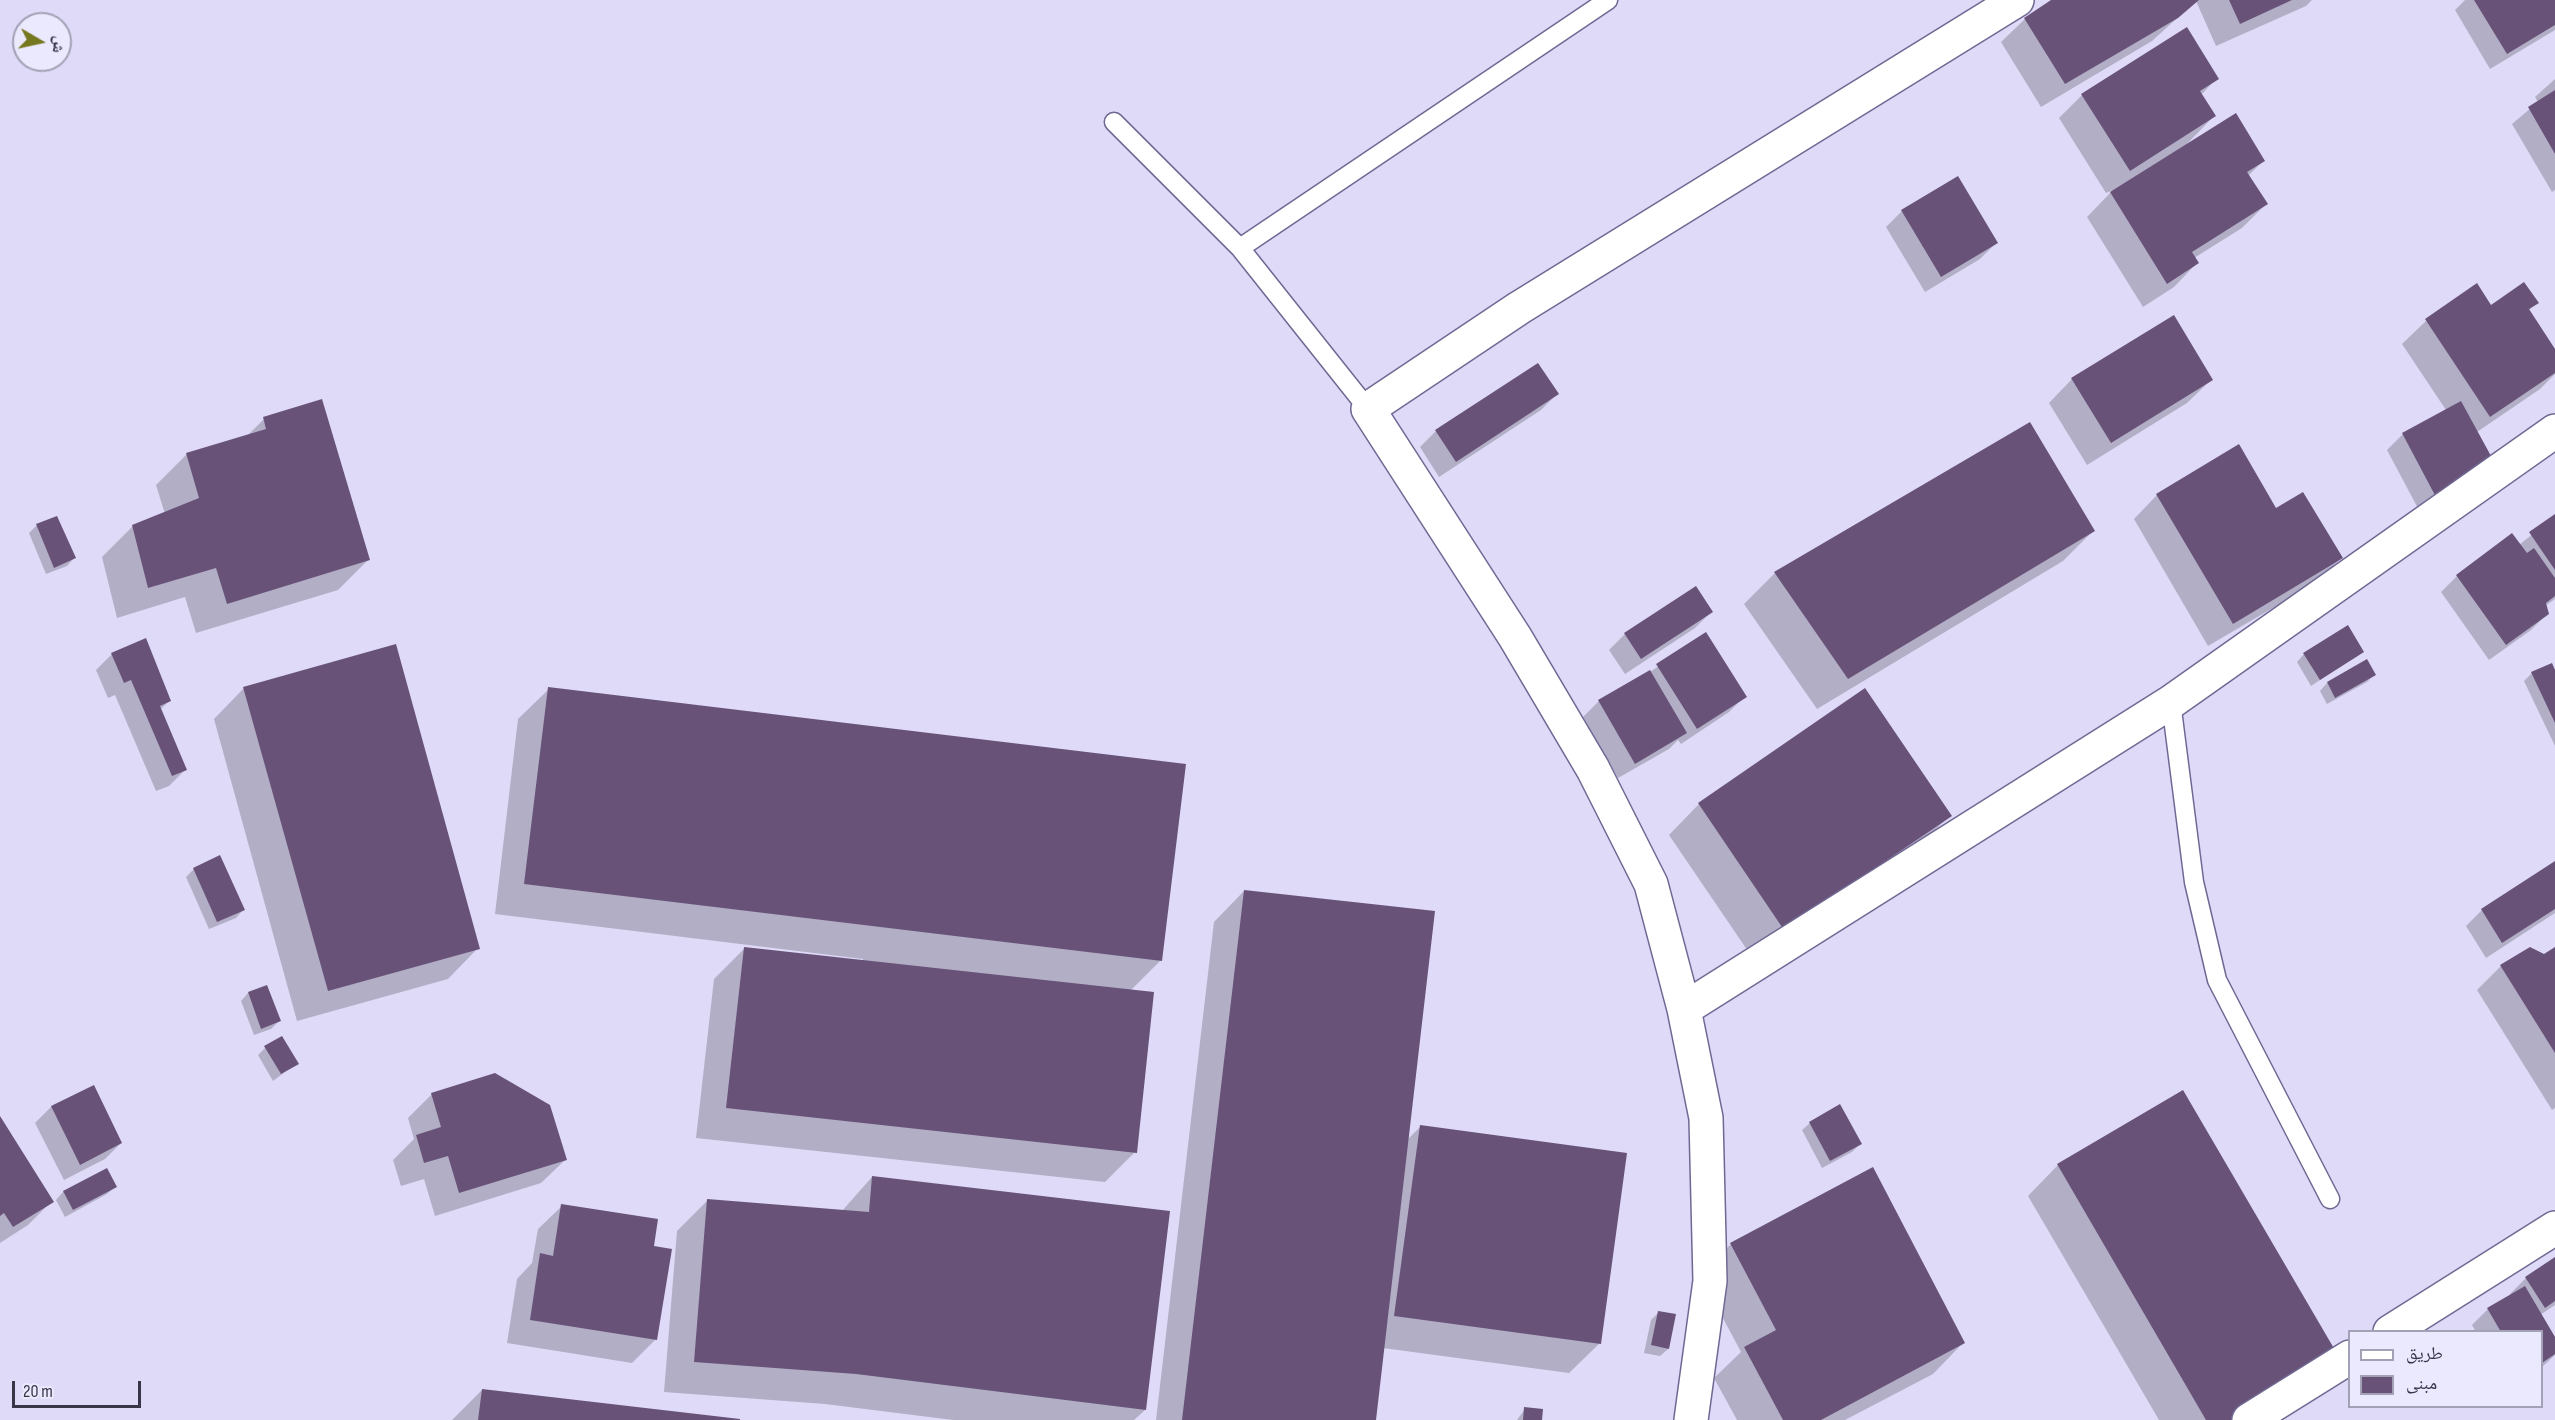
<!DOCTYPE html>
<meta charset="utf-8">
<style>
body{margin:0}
#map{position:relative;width:2555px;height:1420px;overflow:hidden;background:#dedaf8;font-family:"Sofia Sans Condensed","Noto Naskh Arabic",sans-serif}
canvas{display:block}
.legend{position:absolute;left:2348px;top:1330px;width:195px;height:78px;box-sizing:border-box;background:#ebe9fd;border:2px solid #a3a1b5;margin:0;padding:8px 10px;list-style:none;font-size:18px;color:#383548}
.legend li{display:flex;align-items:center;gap:12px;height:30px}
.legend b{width:30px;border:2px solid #a3a1b5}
.north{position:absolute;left:12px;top:12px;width:60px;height:60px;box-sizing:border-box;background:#ebe9fd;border:2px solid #a3a1b5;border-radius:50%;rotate:99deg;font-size:16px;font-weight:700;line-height:24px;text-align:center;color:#383548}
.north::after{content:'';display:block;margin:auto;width:21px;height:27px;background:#767820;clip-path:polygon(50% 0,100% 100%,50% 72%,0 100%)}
.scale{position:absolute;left:12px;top:1381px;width:129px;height:27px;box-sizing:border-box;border:3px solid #383548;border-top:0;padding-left:8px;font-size:18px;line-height:21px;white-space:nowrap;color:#383548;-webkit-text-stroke:4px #ebe9fd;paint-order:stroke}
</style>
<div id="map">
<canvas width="2555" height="1420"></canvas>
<ul class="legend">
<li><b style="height:8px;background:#fff"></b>طريق</li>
<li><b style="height:16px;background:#695278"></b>مبنى</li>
</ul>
<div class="north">ش</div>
<div class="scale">20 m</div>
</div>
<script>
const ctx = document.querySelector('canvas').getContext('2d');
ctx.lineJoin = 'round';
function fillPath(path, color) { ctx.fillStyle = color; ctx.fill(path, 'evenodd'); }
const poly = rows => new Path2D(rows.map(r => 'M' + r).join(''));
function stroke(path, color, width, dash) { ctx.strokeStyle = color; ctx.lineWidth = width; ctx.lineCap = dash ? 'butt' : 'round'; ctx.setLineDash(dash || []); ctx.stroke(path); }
fillPath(poly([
 [2054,0,2312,0,2306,6,2216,46,2196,1,2152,41,2041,107,2001,42,2025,19],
 [2465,0,2555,0,2555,30,2490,69,2455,10],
 [2217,78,2201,95,2214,116,2186,145,2263,161,2248,176,2266,204,2242,228,2194,258,2197,263,2174,287,2143,307,2087,217,2113,190,2106,193,2059,118,2082,95],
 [2555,79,2555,190,2552,192,2512,124,2538,102,2535,97],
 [1957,178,1996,243,1980,259,1925,292,1886,227,1902,211],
 [2477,286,2491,307,2537,303,2528,311,2555,351,2555,374,2540,389,2477,432,2495,466,2421,514,2387,450,2403,434,2446,410,2402,344,2426,321],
 [2072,379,2211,380,2187,403,2087,465,2049,403],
 [1557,394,1541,410,1439,477,1420,447,1436,431],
 [264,419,368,560,338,590,196,633,185,597,117,618,102,557,132,527,165,514,156,485,187,454,246,437],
 [2030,424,2093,531,2063,561,1817,709,1744,604,1774,574],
 [2157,495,2276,510,2341,558,2317,582,2208,646,2134,519],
 [2555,516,2555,599,2545,606,2547,614,2531,630,2489,660,2441,592,2457,576,2512,536,2519,545],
 [57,518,74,558,67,566,46,574,29,533,36,526],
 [1711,612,1695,628,1625,674,1609,650,1625,634],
 [1705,634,1745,696,1729,712,1681,744,1678,740,1669,749,1618,778,1583,717,1599,701,1650,672],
 [2362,652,2311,686,2297,662,2304,654],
 [112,654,170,700,160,710,185,770,169,786,156,791,115,695,108,698,96,670],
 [2367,661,2375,674,2367,682,2327,704,2320,691,2327,683],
 [2555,669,2555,746,2524,681,2532,673],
 [244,688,478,948,448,979,297,1021,214,719],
 [549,689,1160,961,1130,991,1135,1152,1105,1182,696,1138,714,979,744,949,863,962,863,959,495,914,518,719],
 [1699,804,1950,815,1919,846,1754,960,1669,835],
 [2555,863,2555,913,2486,958,2466,926,2482,910],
 [194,869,243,910,236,918,209,929,186,877],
 [1244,891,1407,1140,1420,1127,1600,1343,1569,1373,1383,1348,1374,1420,1156,1420,1214,922],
 [2555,949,2555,1108,2552,1110,2477,990,2501,966,2544,956],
 [248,993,279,1021,271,1029,254,1035,241,1001],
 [265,1048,297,1063,273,1081,258,1055],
 [93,1087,121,1143,105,1159,64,1180,35,1123,51,1107],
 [432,1094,565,1160,541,1183,435,1216,424,1179,401,1186,393,1160,414,1139,408,1118],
 [0,1119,52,1201,28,1225,0,1243],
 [1810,1123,1860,1144,1852,1152,1822,1168,1802,1130],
 [2058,1165,2251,1420,2159,1420,2028,1196],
 [106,1170,115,1187,107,1194,65,1217,56,1200,63,1192],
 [872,1177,1145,1410,1134,1420,953,1420,825,1404,664,1392,677,1231,707,1201,842,1211],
 [562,1206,652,1247,656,1339,632,1363,507,1343,517,1279,532,1263,538,1229],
 [1731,1244,1963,1343,1933,1374,1845,1420,1737,1420,1714,1378,1741,1352,1700,1275],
 [2555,1258,2555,1305,2540,1315,2555,1340,2555,1355,2542,1367,2542,1332,2476,1332,2472,1325,2488,1309,2511,1296,2510,1294,2526,1278],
 [1659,1312,1668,1349,1660,1356,1644,1353,1651,1320],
 [482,1390,740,1420,452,1420],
 [1525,1409,1540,1420,1517,1420]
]), '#0003');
fillPath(poly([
 [2051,0,2199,0,2178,18,2065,84,2024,18],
 [2229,0,2292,0,2240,24],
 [2474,0,2555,0,2555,25,2507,54],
 [2187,27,2219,79,2200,91,2216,116,2130,171,2081,94],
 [2555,90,2555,154,2528,107],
 [2236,113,2265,161,2247,172,2268,204,2192,252,2199,263,2167,284,2110,192],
 [1958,176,1998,243,1941,277,1901,210],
 [2524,282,2539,303,2529,309,2555,349,2555,373,2490,417,2425,319,2477,283,2491,305],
 [2174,315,2213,380,2111,443,2071,378],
 [1538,363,1559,394,1456,462,1435,430],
 [322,399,370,560,227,604,216,568,148,588,132,525,199,498,186,453,266,429,263,417],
 [2461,401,2497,467,2437,499,2402,433],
 [2030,422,2095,531,1848,679,1774,572],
 [2239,444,2276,508,2303,492,2343,558,2233,624,2156,494],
 [2555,514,2555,570,2529,532],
 [57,516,76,558,54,568,36,524],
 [2512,533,2527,553,2534,548,2555,578,2555,596,2546,603,2549,614,2506,645,2456,575],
 [1696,586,1713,612,1641,659,1624,633],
 [2348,625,2364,652,2320,680,2303,653],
 [1706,632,1747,697,1697,729,1656,664],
 [146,638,171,701,160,706,187,770,172,776,131,680,124,683,111,653],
 [396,644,480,949,328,991,243,687],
 [2367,659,2376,675,2335,698,2327,682],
 [2552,663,2555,670,2555,723,2531,672],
 [1650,670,1687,733,1635,764,1598,700],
 [548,687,1186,764,1162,961,524,884],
 [1865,688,1952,816,1784,930,1698,803],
 [220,855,245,910,217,922,193,868],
 [2555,861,2555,909,2502,943,2481,909],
 [1244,890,1435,911,1376,1420,1182,1420],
 [744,947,1154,992,1137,1153,726,1108],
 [2530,947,2544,954,2555,947,2555,1053,2500,965],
 [267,985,281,1021,261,1029,248,992],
 [282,1036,299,1064,281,1074,264,1046],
 [495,1073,550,1105,567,1160,459,1193,448,1156,424,1163,416,1135,441,1127,431,1093],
 [94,1085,122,1143,80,1165,51,1106],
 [2183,1090,2339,1357,2232,1420,2206,1420,2057,1164],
 [1840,1104,1862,1144,1830,1161,1809,1122],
 [0,1116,54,1202,13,1227,4,1213,0,1216],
 [1420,1125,1627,1153,1601,1344,1394,1316],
 [1873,1167,1965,1343,1821,1420,1783,1420,1744,1347,1776,1330,1730,1243],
 [107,1168,117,1187,73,1210,63,1191],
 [872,1176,1170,1211,1146,1410,856,1374,694,1362,707,1199,869,1212],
 [561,1204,658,1219,654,1246,672,1249,657,1340,530,1320,540,1253,553,1256],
 [2555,1257,2555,1301,2545,1308,2525,1277],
 [2525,1286,2555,1337,2555,1354,2542,1363,2542,1332,2501,1332,2487,1308],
 [1658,1311,1676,1314,1669,1349,1651,1345],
 [482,1389,740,1419,740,1420,478,1420],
 [1524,1407,1543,1409,1542,1420,1523,1420]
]), '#695278');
const service = poly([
 [1114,122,1240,248,1368,409],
 [1240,248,1608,0],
 [2171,702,2194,882,2217,980,2330,1199]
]);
const minor = poly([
 [1684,1009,2171,702,2555,431],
 [2390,1332,2555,1228],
 [1691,1420,1710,1281,1706,1118,1684,1009,1651,884,1593,769,1515,637,1368,409,1519,308,2017,0],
 [2249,1420,2350,1357]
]);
stroke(service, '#6f6893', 21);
stroke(minor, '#6f6893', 36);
stroke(service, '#fff', 18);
stroke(minor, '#fff', 33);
</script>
